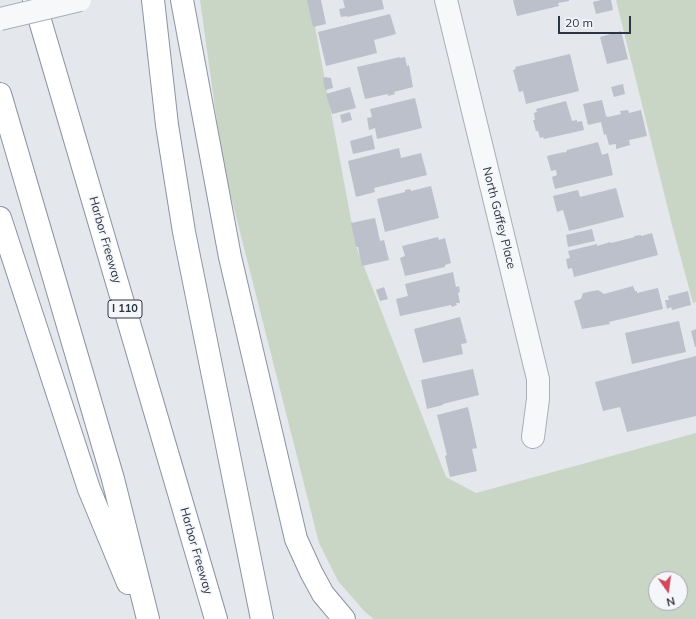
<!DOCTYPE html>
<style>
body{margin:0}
#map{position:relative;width:696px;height:619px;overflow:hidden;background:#e4e7ec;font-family:Mulish,sans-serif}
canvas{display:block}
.north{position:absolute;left:648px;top:571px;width:40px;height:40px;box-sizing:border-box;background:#f4f6f9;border:1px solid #a4a8b1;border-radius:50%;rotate:166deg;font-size:11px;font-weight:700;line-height:16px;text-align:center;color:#2b3445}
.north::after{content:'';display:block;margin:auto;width:14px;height:18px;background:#d1495b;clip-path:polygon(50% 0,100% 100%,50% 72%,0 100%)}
.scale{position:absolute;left:558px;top:16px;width:73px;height:18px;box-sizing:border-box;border:2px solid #2b3445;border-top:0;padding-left:5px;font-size:12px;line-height:14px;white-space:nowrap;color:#2b3445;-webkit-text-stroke:3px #f4f6f9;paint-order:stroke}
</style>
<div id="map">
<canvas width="696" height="619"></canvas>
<div class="north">N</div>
<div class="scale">20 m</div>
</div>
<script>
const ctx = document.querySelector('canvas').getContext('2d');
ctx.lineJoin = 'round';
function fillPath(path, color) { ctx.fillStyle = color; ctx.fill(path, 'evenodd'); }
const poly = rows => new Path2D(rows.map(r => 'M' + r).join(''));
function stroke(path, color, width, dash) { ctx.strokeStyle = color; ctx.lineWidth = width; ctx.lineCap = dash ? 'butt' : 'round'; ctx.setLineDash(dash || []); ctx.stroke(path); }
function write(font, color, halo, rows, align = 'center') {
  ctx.font = font + ' Mulish,sans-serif'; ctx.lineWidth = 3.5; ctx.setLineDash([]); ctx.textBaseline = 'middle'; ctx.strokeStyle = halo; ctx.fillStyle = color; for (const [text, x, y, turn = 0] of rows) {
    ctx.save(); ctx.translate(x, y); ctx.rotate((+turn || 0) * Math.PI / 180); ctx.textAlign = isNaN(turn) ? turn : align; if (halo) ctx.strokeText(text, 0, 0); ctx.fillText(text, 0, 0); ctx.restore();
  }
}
fillPath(poly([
 [200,0,310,0,356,246,446,477,476,493,696,433,696,619,374,619,365,612,338,581,319,543,223,165],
 [656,579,680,579,680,603,656,603],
 [616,0,696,0,696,302,693,303,672,225]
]), '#c9d6c5');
fillPath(poly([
 [307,0,321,0,326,24,313,27],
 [343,0,382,0,384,9,347,17,347,16,341,17,339,9,345,8],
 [513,0,569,0,569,1,558,3,559,6,517,16],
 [601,0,611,0,613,10,596,14,593,2],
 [390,14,396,34,374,40,377,53,326,66,318,32],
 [621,31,628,59,607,64,600,37],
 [570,54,579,91,526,104,523,91,519,92,513,70,516,69,515,67],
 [400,57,400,58,405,57,407,66,409,65,413,87,394,92,395,94,388,96,388,94,365,99,357,67],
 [325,77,331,78,333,88,325,90,323,79],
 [623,84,625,94,614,97,611,87],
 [350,87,356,108,332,114,326,94],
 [415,98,422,128,377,139,375,128,369,130,367,118,372,117,370,109],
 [602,100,606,116,608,117,621,114,620,111,628,110,629,113,641,110,647,136,629,140,630,145,616,149,616,144,609,145,606,134,604,135,601,122,588,125,583,104],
 [566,101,572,121,577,120,577,122,582,121,584,130,544,139,543,137,540,138,538,131,536,131,533,120,535,120,534,113,537,112,536,109],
 [350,112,352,120,342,123,340,115],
 [372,135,375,149,353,154,350,141],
 [598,142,602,155,608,153,613,175,555,189,552,177,557,175,556,170,551,171,547,156,564,152,564,153,567,151,567,150],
 [399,148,401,158,421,153,427,175,374,188,375,192,356,197,348,161],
 [431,186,439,218,385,232,377,199,405,192,405,190,410,189,411,191],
 [616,188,624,217,569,231,563,210,557,212,553,196,578,190,580,197],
 [375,218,380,241,384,240,389,260,362,266,358,247,356,247,351,223],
 [592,229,595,241,568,247,566,235],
 [652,233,658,255,574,277,572,268,568,269,566,259,570,258,568,251,597,244,597,246,610,242,611,243,635,237,634,236,641,235,641,236],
 [438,237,439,240,445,238,451,263,445,265,445,267,405,276,400,258,405,256,402,246],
 [453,272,456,287,459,286,460,292,458,293,460,303,456,303,457,305,452,307,451,305,400,316,396,299,408,296,405,284],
 [633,286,635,291,637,291,637,293,658,288,663,309,609,322,610,324,582,329,574,301,581,299,583,293,598,290,604,294],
 [384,287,388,299,380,301,376,290],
 [688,291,691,305,672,310,671,307,667,309,665,300,669,300,668,296],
 [460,317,467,343,461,344,463,354,423,363,414,329],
 [679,321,686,352,632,364,625,333],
 [696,329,696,347,695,347,691,331],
 [696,356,696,416,627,432,620,407,603,411,595,382],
 [473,369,479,395,443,404,443,405,427,409,421,380],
 [468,407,477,448,472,449,477,471,450,477,445,456,447,455,437,415]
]), '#bbc0ca');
const minor = poly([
 [446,0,538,379,538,399,533,437]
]);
const highway = poly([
 [34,0,216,619],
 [153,0,167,125,184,232,262,619],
 [182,0,230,257,296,539,311,572,323,594,344,619],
 [0,94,113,479,148,619],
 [0,218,89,489,128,583]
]);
stroke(minor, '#a9aeb7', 24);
stroke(highway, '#8b94a3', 24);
stroke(minor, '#f7f8fa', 22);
stroke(highway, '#fff', 22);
const minorBridge = poly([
 [0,19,80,0]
]);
stroke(minorBridge, '#a9aeb7', 24, []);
stroke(minorBridge, '#f7f8fa', 22);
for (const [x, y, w] of [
 [125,309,34]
]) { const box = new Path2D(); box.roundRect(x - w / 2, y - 9, w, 18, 3); ctx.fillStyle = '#f4f6f9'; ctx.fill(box); stroke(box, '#2b3445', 1); }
write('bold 11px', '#2b3445', null, [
 ["I 110",125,309]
]);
write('12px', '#2b3445', '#f4f6f9', [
 ["North Gaffey Place",499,218,76],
 ["Harbor Freeway",105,240,74],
 ["Harbor Freeway",196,551,74]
]);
</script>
